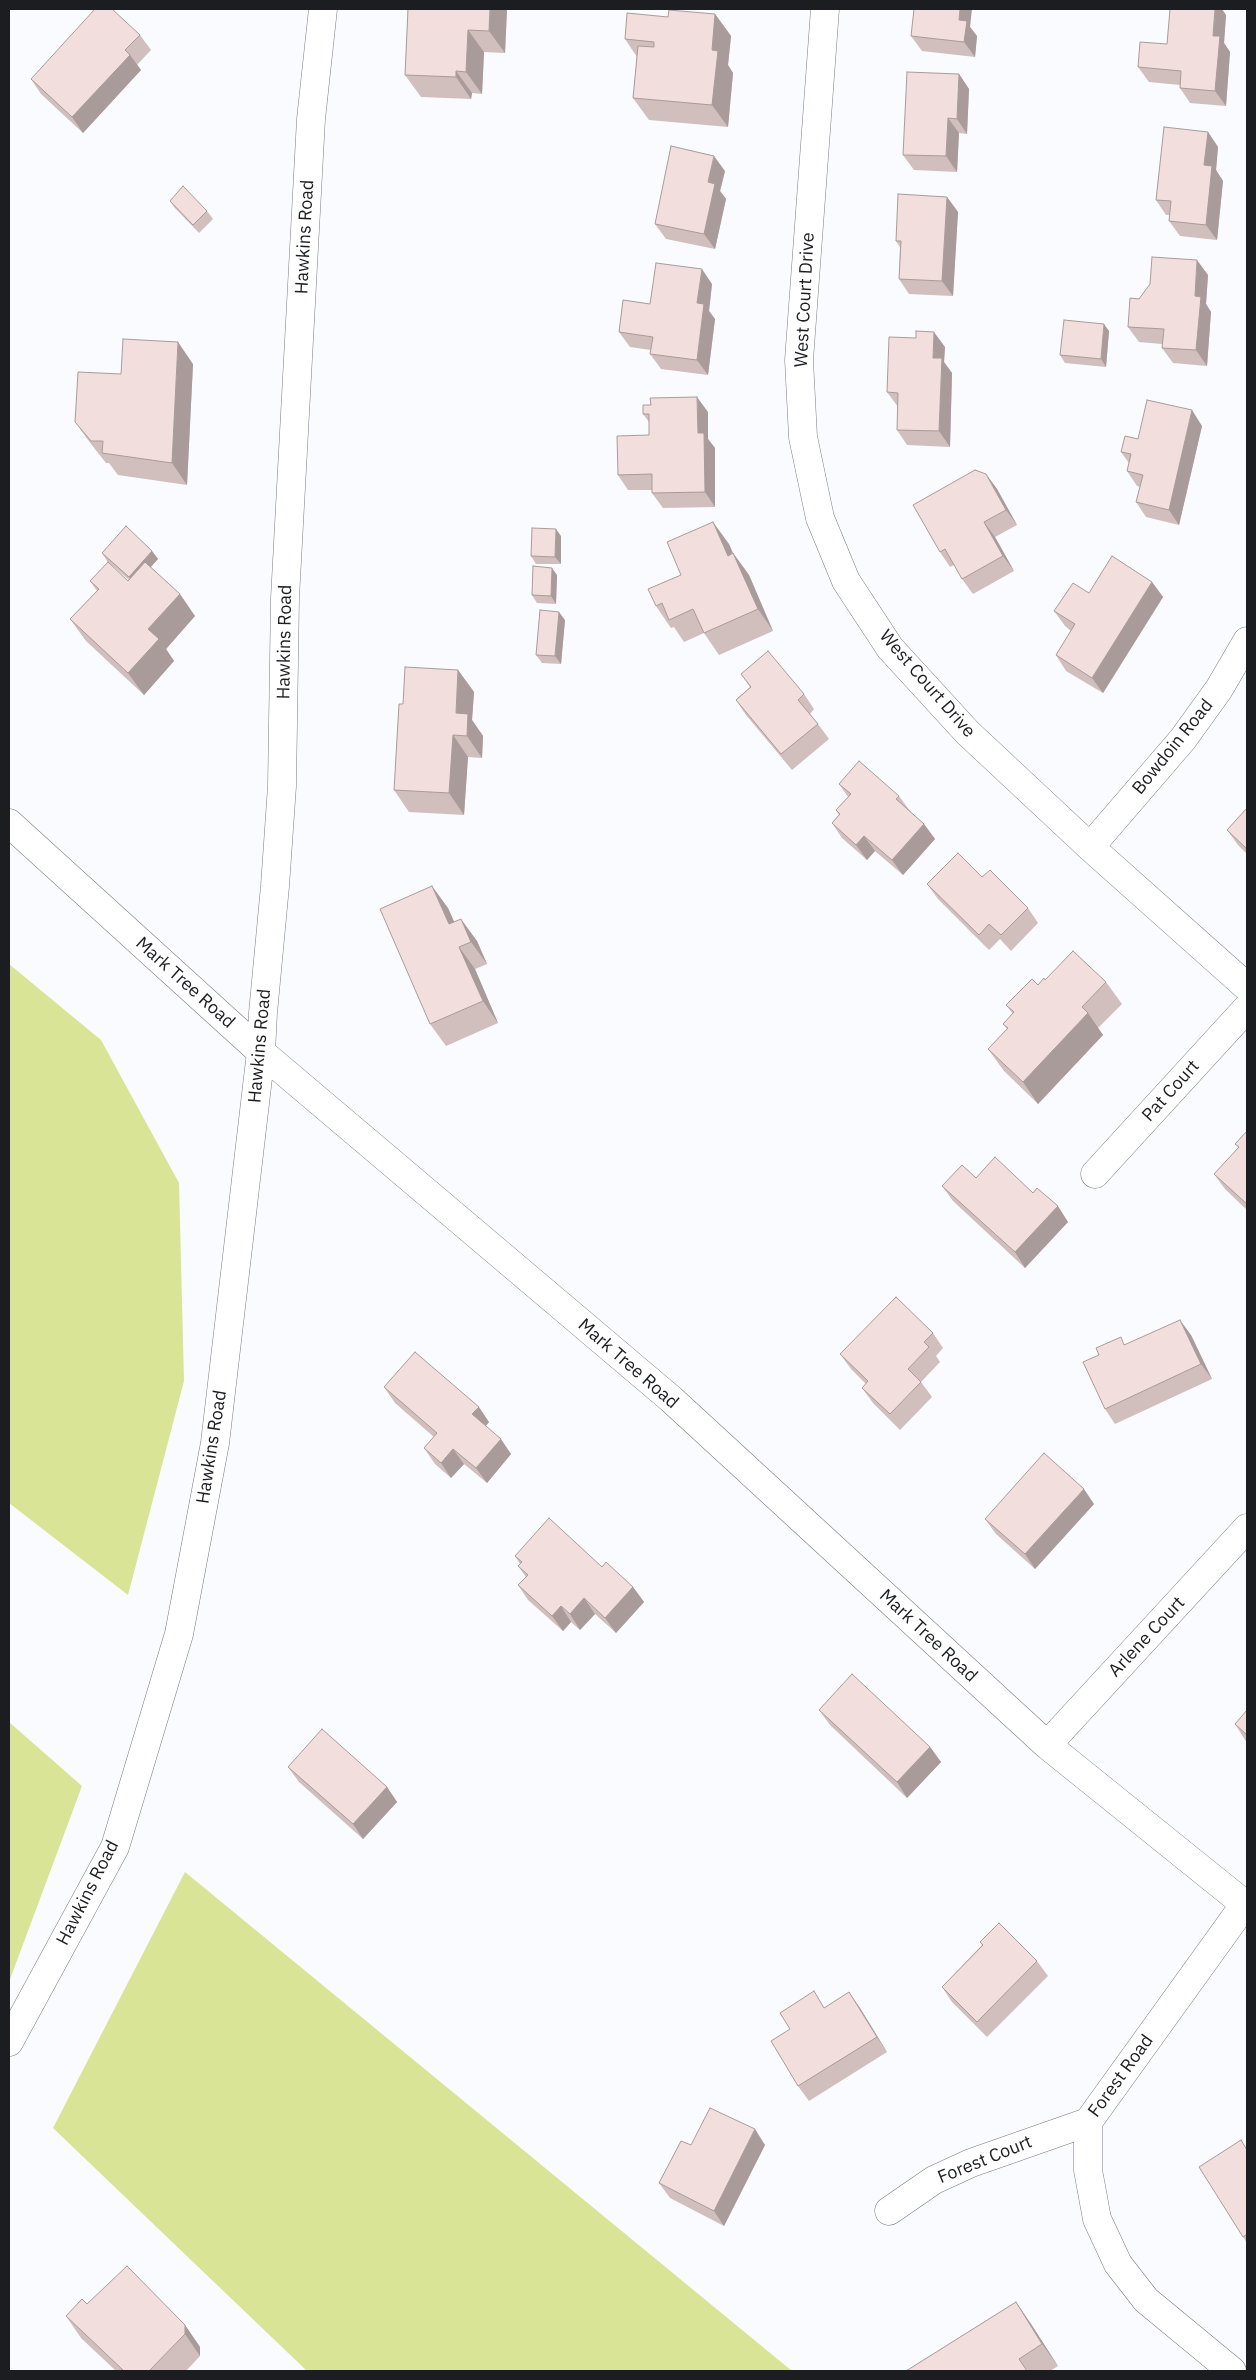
<!DOCTYPE html>
<style>
body{margin:0}
#map{position:relative;width:1256px;height:2380px;overflow:hidden;background:#f9fbfe;font-family:"IBM Plex Sans",sans-serif}
canvas{display:block}
.frame{position:absolute;inset:0;border:10px solid #1c1d20;pointer-events:none}
</style>
<div id="map">
<canvas width="1256" height="2380"></canvas>
<div class="frame"></div>
</div>
<script>
const ctx = document.querySelector('canvas').getContext('2d');
ctx.lineJoin = 'round';
function fillPath(path, color) { ctx.fillStyle = color; ctx.fill(path, 'evenodd'); }
const poly = rows => new Path2D(rows.map(r => 'M' + r).join(''));
function stroke(path, color, width, dash) { ctx.strokeStyle = color; ctx.lineWidth = width; ctx.lineCap = dash ? 'butt' : 'round'; ctx.setLineDash(dash || []); ctx.stroke(path); }
function write(font, color, halo, rows, align = 'center') {
  ctx.font = font + ' "IBM Plex Sans",sans-serif'; ctx.lineWidth = 4; ctx.setLineDash([]); ctx.textBaseline = 'middle'; ctx.strokeStyle = halo; ctx.fillStyle = color; for (const [text, x, y, turn = 0] of rows) {
    ctx.save(); ctx.translate(x, y); ctx.rotate((+turn || 0) * Math.PI / 180); ctx.textAlign = isNaN(turn) ? turn : align; if (halo) ctx.strokeText(text, 0, 0); ctx.fillText(text, 0, 0); ctx.restore();
  }
}
fillPath(poly([
 [9,964,101,1040,179,1183,184,1381,128,1595,9,1503],
 [9,1722,82,1786,9,1982],
 [185,1872,792,2371,307,2371,53,2128]
]), '#d9e496');
const minor = poly([
 [825,9,799,360,803,437,820,518,846,581,890,648,968,733,1090,847,1247,987],
 [9,823,261,1052,671,1399,1047,1745,1247,1906],
 [1090,847,1183,739,1219,689,1247,641],
 [1095,1174,1247,1008],
 [1047,1745,1247,1528],
 [9,2042,115,1847,179,1634,215,1443,261,1052,263,1013,275,886,282,786,285,598,311,119,323,9],
 [889,2211,934,2180,971,2163,1088,2122],
 [1232,2371,1146,2300,1118,2264,1097,2219,1088,2170,1088,2122,1245,1904]
]);
stroke(minor, '#797c83', 29);
stroke(minor, '#fff', 28);
fillPath(poly([
 [408,9,507,9,505,53,484,52,482,94,472,93,471,99,421,97,405,75],
 [715,14,731,36,728,65,733,73,728,127,649,120,633,98,637,57,625,39,668,17],
 [1226,15,1224,43,1230,52,1226,106,1190,103,1180,88,1180,85,1149,82,1138,67,1167,44],
 [970,27,977,36,975,57,922,51,911,36],
 [140,35,151,50,137,65,141,70,83,133,41,94,31,79],
 [959,74,969,89,967,134,959,133,957,172,914,170,903,155],
 [1208,132,1218,147,1216,170,1223,181,1217,240,1180,236,1169,221,1170,215,1166,215,1156,200],
 [725,171,720,191,726,199,715,249,666,239,655,224],
 [947,197,958,212,953,296,909,294,899,279,900,247,896,241],
 [170,201,207,211,213,219,199,233,175,208],
 [1208,275,1206,304,1211,312,1207,366,1173,363,1162,348,1162,344,1139,342,1128,327,1139,299],
 [712,284,709,311,715,319,708,375,661,369,650,354,651,350,630,347,619,332,650,304],
 [1109,331,1106,367,1065,363,1060,355],
 [945,347,944,362,952,373,950,447,907,445,897,430,898,407,887,392],
 [193,364,187,485,118,475,109,463,106,463,91,444,75,422,121,374],
 [708,412,708,439,715,448,715,507,663,508,652,493,652,490,628,490,618,475,649,435,649,422,643,414],
 [1202,426,1179,525,1146,517,1136,502,1140,487,1137,486,1127,471,1129,463,1121,452,1138,439],
 [986,474,997,489,1017,525,995,537,1014,571,973,594,962,579,954,565,950,567,940,552],
 [561,536,561,564,536,564,531,556],
 [729,544,733,553,749,575,773,631,719,655,704,633,684,642,674,627,671,628,656,606,681,575],
 [152,551,158,559,151,567,195,616,166,649,174,661,144,695,86,641,70,619,97,591,90,581,128,581,129,580,107,561,102,553],
 [557,575,556,604,537,603,532,595],
 [1152,582,1163,597,1103,693,1066,671,1056,655,1071,631,1065,626,1054,611,1089,593],
 [565,620,561,664,542,663,536,655],
 [458,670,474,692,472,720,483,736,482,758,468,757,464,815,409,812,394,790,403,704],
 [741,674,804,694,814,709,810,714,818,724,829,739,792,770,746,715,736,700,750,687],
 [839,784,899,796,910,811,924,824,935,839,903,875,875,851,867,860,842,838,832,823,839,815,836,810,848,797],
 [1247,808,1247,854,1238,845,1227,830],
 [982,877,1028,908,1038,923,1011,951,1000,939,989,950,938,899,927,884],
 [448,908,454,922,477,941,487,964,475,969,498,1023,446,1046,430,1024],
 [1045,980,1106,982,1122,1004,1098,1028,1103,1035,1038,1104,1004,1071,988,1049,1007,1029,1003,1024,1013,1014,1006,1005],
 [1247,1131,1247,1210,1225,1189,1214,1174,1239,1148,1235,1144],
 [942,1186,1033,1193,1068,1222,1025,1268,953,1201],
 [933,1333,943,1348,936,1356,940,1362,921,1382,932,1397,900,1430,873,1403,862,1388,866,1384,851,1369,840,1354],
 [1191,1335,1212,1379,1115,1424,1105,1409,1126,1344],
 [384,1387,489,1422,486,1426,511,1454,487,1483,464,1464,451,1478,435,1464,424,1448,434,1437,395,1403],
 [1094,1504,1035,1569,996,1534,985,1519],
 [515,1556,602,1567,633,1587,644,1602,616,1633,595,1614,580,1630,571,1622,563,1631,528,1600,518,1585,526,1577,518,1566,520,1564],
 [819,1710,930,1747,941,1762,907,1798,830,1725],
 [1247,1710,1247,1743,1235,1724],
 [288,1767,387,1787,397,1802,363,1839,299,1782],
 [980,1942,1037,1961,1048,1976,987,2037,952,2002,942,1987,982,1945],
 [825,2007,860,2008,887,2052,809,2101,798,2086],
 [691,2145,765,2145,724,2226,670,2198,659,2183],
 [1247,2149,1247,2243,1243,2237],
 [1016,2302,1031,2324,1058,2366,1050,2371,906,2371],
 [87,2304,185,2325,200,2347,200,2356,186,2371,116,2371,81,2338,66,2316]
]), '#d0bfbd');
fillPath(poly([
 [490,9,507,9,505,53,489,31],
 [960,9,972,9,970,27,977,36,975,57,964,42,959,20],
 [1215,9,1222,9,1226,15,1224,43,1230,52,1226,106,1215,91,1213,36],
 [715,14,731,36,728,65,733,73,728,127,712,105,712,50],
 [468,30,484,52,482,94,466,72],
 [130,55,141,70,83,133,72,117],
 [456,71,472,93,471,99,456,77],
 [959,74,969,89,967,134,957,119],
 [948,118,959,133,957,172,946,156],
 [1208,132,1218,147,1216,170,1223,181,1217,240,1206,225,1204,165],
 [714,156,725,171,720,191,726,199,715,249,704,234,708,182],
 [947,197,958,212,953,296,942,281],
 [1197,260,1208,275,1206,304,1211,312,1207,366,1196,350,1195,296],
 [702,269,712,284,709,311,715,319,708,375,697,360,697,303],
 [1104,324,1109,331,1106,367,1101,359],
 [934,332,945,347,944,362,952,373,950,447,939,431,933,358],
 [178,342,193,364,187,485,172,463],
 [697,397,708,412,708,439,715,448,715,507,705,492,698,433],
 [1192,410,1202,426,1179,525,1169,510],
 [986,474,997,489,1017,525,1006,510],
 [713,522,729,544,743,578,728,556],
 [984,522,995,537,1014,571,1003,556],
 [556,529,561,536,561,564,555,557],
 [152,551,158,559,134,585,129,577],
 [733,553,749,575,773,631,758,609],
 [552,568,557,575,556,604,551,596],
 [1152,582,1163,597,1103,693,1092,678],
 [180,594,195,616,166,649,174,661,144,695,128,673,148,629],
 [559,612,565,620,561,664,555,656],
 [458,670,474,692,472,720,483,736,482,758,467,736,456,713],
 [453,735,468,757,464,815,449,793],
 [924,824,935,839,903,875,892,860],
 [864,836,875,851,867,860,856,845],
 [432,886,448,908,465,946,449,924],
 [461,919,477,941,487,964,471,942],
 [459,947,475,969,498,1023,483,1001],
 [1088,1013,1103,1035,1038,1104,1023,1082],
 [1058,1206,1068,1222,1025,1268,1015,1252],
 [1180,1320,1191,1335,1212,1379,1201,1364],
 [479,1407,489,1422,483,1429,472,1414],
 [501,1439,511,1454,487,1483,476,1468],
 [453,1449,464,1464,451,1478,441,1463],
 [1084,1489,1094,1504,1035,1569,1025,1554],
 [633,1587,644,1602,616,1633,605,1618],
 [584,1598,595,1614,580,1630,570,1614],
 [561,1606,571,1622,563,1631,552,1616],
 [930,1747,941,1762,907,1798,897,1782],
 [387,1787,397,1802,363,1839,353,1824],
 [849,1992,860,2008,887,2052,877,2037],
 [755,2129,765,2145,724,2226,714,2211],
 [1016,2302,1031,2324,1058,2366,1042,2344],
 [185,2325,200,2347,200,2356,185,2334]
]), '#a99b9a');
const building = poly([
 [95,9,112,9,140,35,125,50,130,55,72,117,31,79,95,9],
 [408,9,490,9,489,31,468,30,466,72,456,71,456,77,405,75,408,9],
 [914,9,960,9,959,20,967,21,964,42,911,36,914,9],
 [1170,9,1215,9,1213,36,1220,36,1215,91,1180,88,1181,71,1138,67,1140,42,1167,44,1170,9],
 [669,10,715,14,712,50,718,51,712,105,633,98,638,46,654,47,654,42,625,39,627,13,668,17,669,10],
 [907,72,959,74,957,119,948,118,946,156,903,155,907,72],
 [1164,127,1208,132,1204,165,1212,166,1206,225,1169,221,1171,201,1156,200,1164,127],
 [671,146,714,156,708,182,715,184,704,234,655,224,671,146],
 [183,186,207,211,193,225,170,201,183,186],
 [898,194,947,197,942,281,899,279,901,241,896,241,898,194],
 [1152,257,1197,260,1195,296,1201,297,1196,350,1162,348,1164,329,1128,327,1130,298,1139,299,1150,284,1152,257],
 [656,263,702,269,697,303,704,304,697,360,650,354,653,337,619,332,623,300,650,304,656,263],
 [1064,320,1104,324,1101,359,1060,355,1064,320],
 [916,331,934,332,933,358,942,358,939,431,897,430,898,393,887,392,889,337,916,338,916,331],
 [123,339,178,342,172,463,102,453,103,441,91,441,75,422,78,372,121,374,123,339],
 [697,397,698,433,704,433,705,492,652,493,652,474,618,475,617,436,649,435,649,414,643,414,643,405,651,405,650,398,697,397],
 [1147,400,1192,410,1169,510,1136,502,1143,475,1127,471,1131,454,1121,452,1125,436,1138,439,1147,400],
 [975,470,986,474,1006,510,984,522,1003,556,962,579,945,549,940,552,913,505,975,470],
 [713,522,728,556,733,553,758,609,704,633,693,609,669,620,662,603,656,606,648,589,681,575,667,542,713,522],
 [126,526,152,551,129,577,102,553,126,526],
 [532,528,556,529,555,557,531,556,532,528],
 [1112,556,1152,582,1092,678,1056,655,1075,624,1054,611,1073,583,1089,593,1112,556],
 [108,562,128,581,145,562,180,594,148,629,159,639,128,673,70,619,99,589,90,581,108,562],
 [533,566,552,568,551,596,532,595,533,566],
 [540,610,559,612,555,656,536,655,540,610],
 [768,651,804,694,798,700,818,724,781,754,736,700,751,687,741,674,768,651],
 [405,667,458,670,456,713,468,714,467,736,453,735,449,793,394,790,399,704,403,704,405,667],
 [859,761,899,796,896,799,924,824,892,860,864,836,856,845,832,823,840,814,836,810,851,794,839,784,859,761],
 [1247,808,1247,849,1227,830,1247,808],
 [958,853,982,877,990,870,1028,908,1001,935,989,924,979,935,927,884,958,853],
 [432,886,449,924,461,919,471,942,459,947,483,1001,430,1024,380,909,432,886],
 [1073,951,1106,982,1082,1007,1088,1013,1023,1082,988,1049,1008,1028,1003,1024,1014,1012,1006,1005,1032,979,1038,985,1044,978,1045,980,1073,951],
 [1247,1131,1247,1204,1214,1174,1239,1147,1235,1144,1247,1131],
 [995,1157,1033,1193,1037,1188,1058,1206,1015,1252,942,1186,962,1165,976,1178,995,1157],
 [896,1297,933,1333,924,1342,929,1347,908,1369,921,1382,890,1414,862,1388,868,1381,840,1354,896,1297],
 [1180,1320,1201,1364,1105,1409,1083,1362,1099,1355,1096,1348,1121,1337,1124,1345,1180,1320],
 [415,1352,479,1407,472,1414,501,1439,476,1468,453,1449,441,1463,424,1448,437,1433,384,1387,415,1352],
 [1044,1453,1084,1489,1025,1554,985,1519,1044,1453],
 [549,1518,602,1567,606,1562,633,1587,605,1618,584,1598,570,1614,561,1606,552,1616,518,1585,528,1575,518,1566,522,1562,515,1556,549,1518],
 [852,1674,930,1747,897,1782,819,1710,852,1674],
 [1247,1710,1247,1735,1235,1724,1247,1710],
 [322,1729,387,1787,353,1824,288,1767,322,1729],
 [999,1923,1037,1961,977,2022,942,1987,983,1945,980,1942,999,1923],
 [814,1991,824,2008,849,1992,877,2037,798,2086,771,2041,790,2029,780,2013,814,1991],
 [710,2108,755,2129,714,2211,659,2183,681,2141,691,2145,710,2108],
 [1241,2140,1247,2150,1247,2234,1243,2237,1199,2167,1241,2140],
 [127,2266,185,2325,185,2334,149,2371,124,2371,66,2316,82,2299,87,2304,127,2266],
 [1016,2302,1042,2344,1019,2359,1027,2371,906,2371,1016,2302]
]);
fillPath(building, '#f2dedc');
stroke(building, '#a99b9a', 1);
write('18px', '#1c1d20', '#fff', [
 ["Hawkins Road",305,237,-87],
 ["West Court Drive",805,300,-87],
 ["Hawkins Road",285,642,-89],
 ["West Court Drive",927,684,49],
 ["Bowdoin Road",1173,747,-51],
 ["Mark Tree Road",185,983,42],
 ["Hawkins Road",260,1046,-85],
 ["Pat Court",1171,1091,-48],
 ["Mark Tree Road",628,1364,41],
 ["Hawkins Road",212,1447,-81],
 ["Mark Tree Road",928,1636,43],
 ["Arlene Court",1147,1637,-47],
 ["Hawkins Road",88,1893,-63],
 ["Forest Road",1121,2076,-54],
 ["Forest Court",985,2160,-22]
]);
</script>
